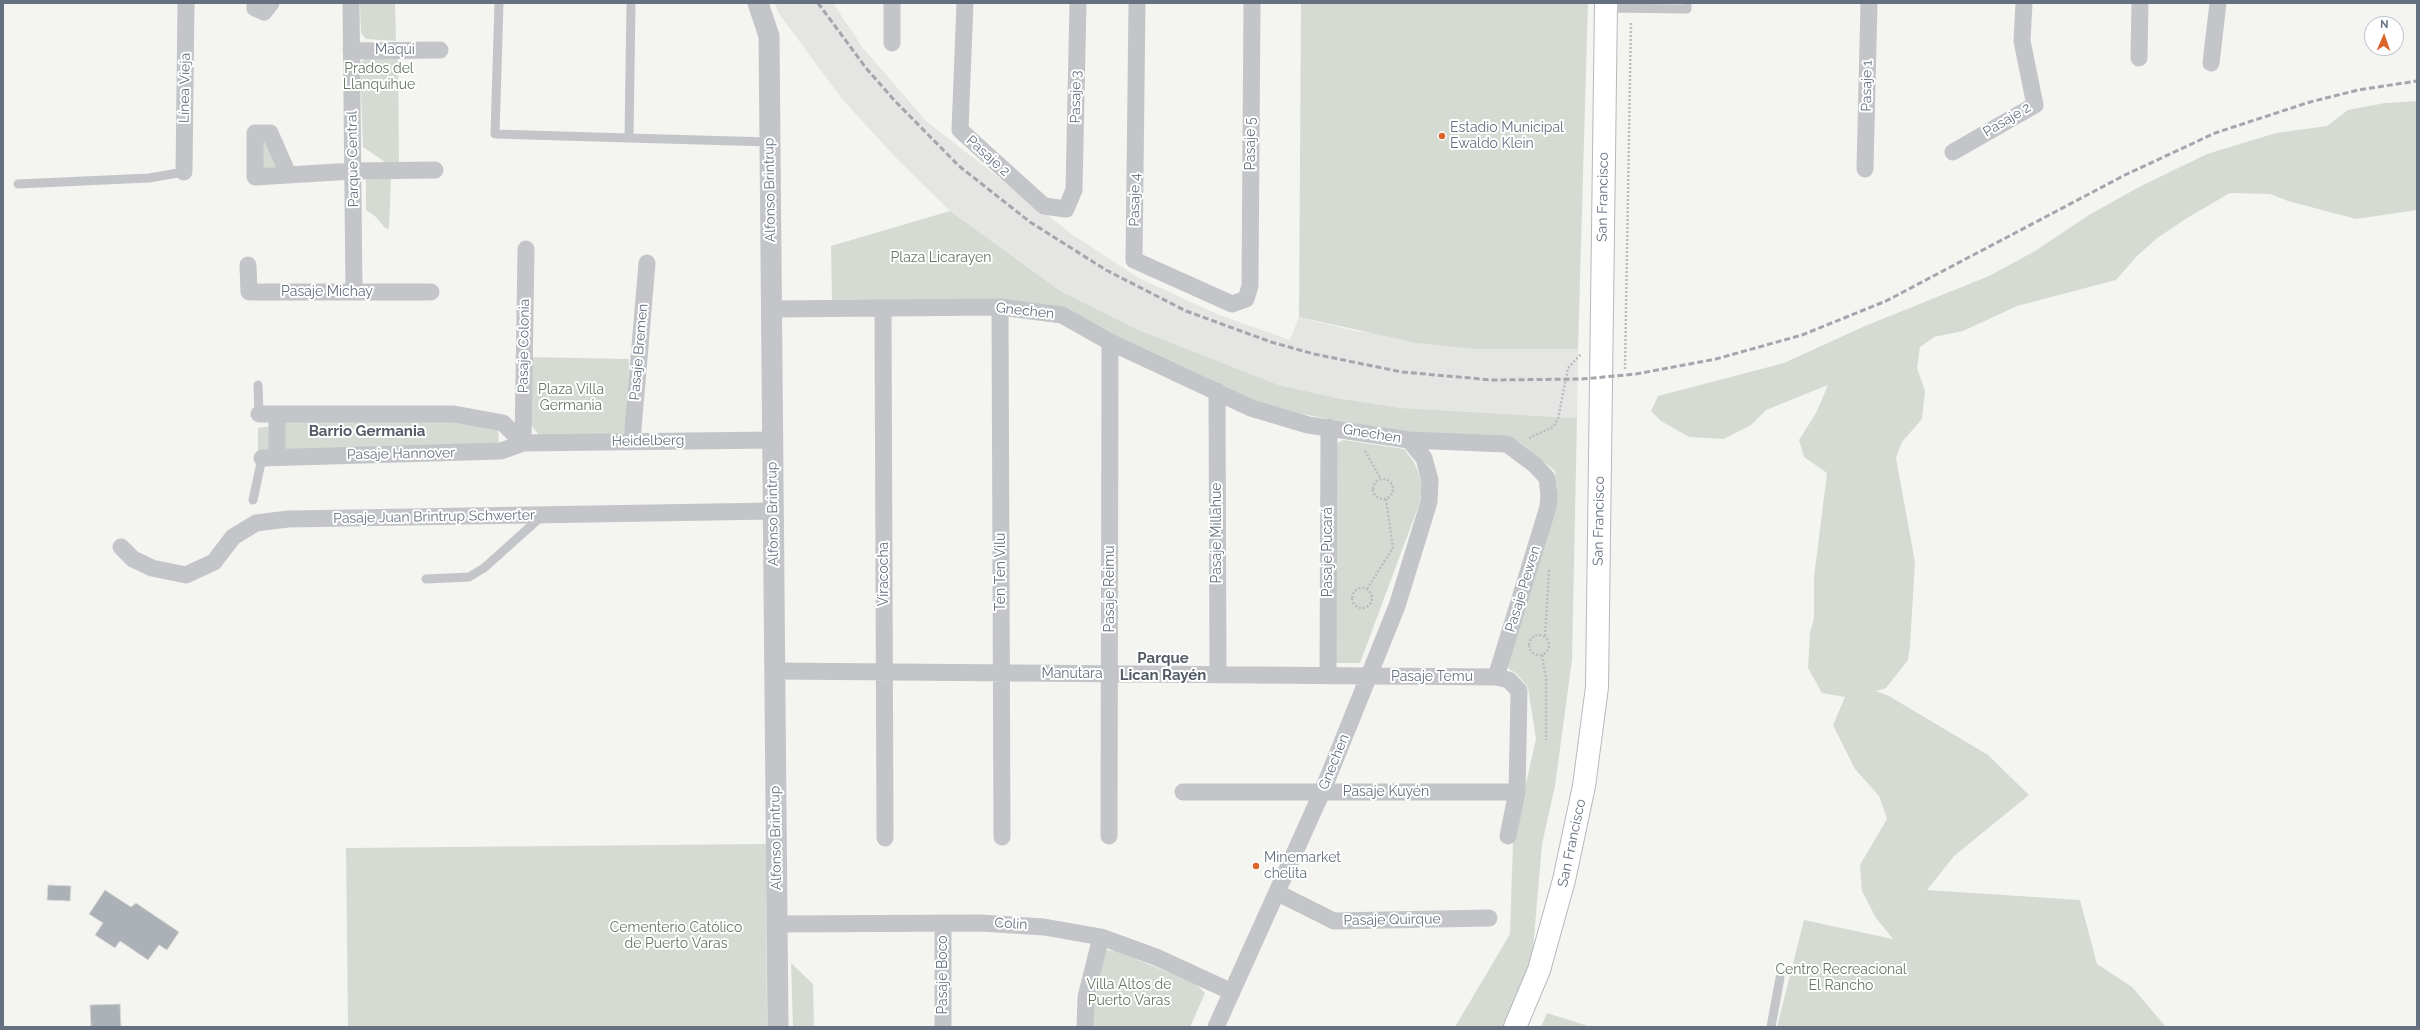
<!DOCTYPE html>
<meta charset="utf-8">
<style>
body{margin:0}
#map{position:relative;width:2420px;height:1030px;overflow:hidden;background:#f4f5f1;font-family:Raleway,sans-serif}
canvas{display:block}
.frame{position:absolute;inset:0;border:4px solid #657181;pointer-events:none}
.north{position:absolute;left:2364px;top:16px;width:40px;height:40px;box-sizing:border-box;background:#fff;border:1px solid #c1c6cd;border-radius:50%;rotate:2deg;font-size:11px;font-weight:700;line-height:16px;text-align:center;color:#657181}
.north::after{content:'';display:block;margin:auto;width:14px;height:18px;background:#dc662a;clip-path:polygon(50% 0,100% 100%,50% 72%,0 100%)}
</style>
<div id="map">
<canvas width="2420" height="1030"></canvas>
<div class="frame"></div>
<div class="north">N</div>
</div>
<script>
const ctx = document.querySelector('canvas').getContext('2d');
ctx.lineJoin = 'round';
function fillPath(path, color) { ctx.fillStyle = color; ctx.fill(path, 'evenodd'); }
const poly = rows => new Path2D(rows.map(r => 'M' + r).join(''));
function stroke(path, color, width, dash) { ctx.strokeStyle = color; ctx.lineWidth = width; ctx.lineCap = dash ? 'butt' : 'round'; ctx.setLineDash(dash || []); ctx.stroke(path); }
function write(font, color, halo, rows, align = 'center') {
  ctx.font = font + ' Raleway,sans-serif'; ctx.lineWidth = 4; ctx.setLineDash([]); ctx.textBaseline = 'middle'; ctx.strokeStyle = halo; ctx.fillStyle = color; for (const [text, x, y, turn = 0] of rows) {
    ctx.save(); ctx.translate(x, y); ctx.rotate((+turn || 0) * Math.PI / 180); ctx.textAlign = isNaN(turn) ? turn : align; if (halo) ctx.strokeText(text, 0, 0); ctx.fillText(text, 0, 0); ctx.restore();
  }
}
fillPath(poly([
 [774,3,833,3,863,48,926,121,1073,235,1139,278,1219,315,1290,340,1299,317,1355,331,1524,349,1578,349,1577,418,1401,408,1337,398,1279,385,1136,329,1062,292,950,211,897,159,842,99,780,15]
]), '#e5e6e4');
fillPath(poly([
 [360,3,395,3,396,41,366,39,361,33],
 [1301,3,1588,3,1578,349,1474,349,1417,343,1299,317],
 [370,55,398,56,399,163,385,162,363,147,360,63],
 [2417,101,2417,210,2356,219,2288,201,2270,194,2230,193,2187,218,2156,239,2137,256,2116,280,2017,306,1963,331,1934,337,1920,347,1917,368,1925,391,1922,419,1902,442,1896,458,1915,562,1910,646,1908,660,1886,688,1876,691,1889,696,1988,755,2029,795,1954,856,1927,890,2080,900,2097,964,2132,987,2166,1027,1777,1027,1804,920,1893,939,1876,918,1862,891,1860,865,1887,819,1879,796,1855,769,1833,725,1845,697,1822,693,1808,668,1810,633,1814,618,1814,577,1827,473,1804,457,1799,440,1816,413,1828,385,1766,410,1751,425,1724,439,1689,437,1661,421,1651,411,1658,396,1784,363,1865,326,1989,276,2035,251,2089,215,2139,187,2207,154,2276,133,2327,126,2348,110,2385,103],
 [263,138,276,168,259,170],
 [391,178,389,229,385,228,376,217,366,210,366,179],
 [950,211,1062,292,1136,329,1279,385,1337,398,1401,408,1577,418,1572,660,1555,786,1542,844,1532,961,1505,1027,1455,1027,1510,934,1513,841,1536,739,1528,688,1517,674,1509,669,1505,659,1557,493,1555,471,1519,442,1492,436,1402,432,1273,409,1047,309,832,300,831,246],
 [530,357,629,359,627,427,620,438,541,438,531,425],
 [454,418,498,427,499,443,488,448,258,450,258,428,273,426,280,419],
 [1344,440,1404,449,1414,462,1422,481,1420,502,1360,663,1334,663,1332,445],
 [766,844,767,1027,348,1027,346,848],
 [1104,950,1117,951,1196,984,1205,993,1190,1027,1091,1027,1092,997],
 [791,963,813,984,814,1027,793,1027],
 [1547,1013,1591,1027,1541,1027]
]), '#d5dbd2');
const building = poly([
 [48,885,71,886,70,901,47,900,48,885],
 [105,890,131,907,136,903,179,932,167,950,159,945,148,960,120,941,115,948,95,935,103,923,89,914,105,890],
 [120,1004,121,1027,91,1027,90,1005,120,1004]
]);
fillPath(building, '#abb1b7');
stroke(building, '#d6d6d4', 1);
const secondary = poly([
 [1515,1027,1539,970,1564,880,1584,786,1597,687,1606,3]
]);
stroke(secondary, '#b5b8bd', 24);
stroke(poly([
 [1625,369,1631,21],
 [1529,438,1553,427,1558,419,1568,368,1581,354],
 [1365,451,1381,479],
 '1373 489a10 10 0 1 1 20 0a10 10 0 1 1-20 0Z',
 '1352 598a10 10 0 1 1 20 0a10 10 0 1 1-20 0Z',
 [1367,589,1393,548,1386,499],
 '1529 645a10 10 0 1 1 20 0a10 10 0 1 1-20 0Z',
 [1545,636,1549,570],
 [1542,655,1546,679,1546,740]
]), '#babcbe', 2.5, [2, 2]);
stroke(poly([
 [499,3,495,134,629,138],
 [631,3,629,138,770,142],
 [1606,8,1687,9,1687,3],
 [18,184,149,178,184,172],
 [258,385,259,414],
 [253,500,262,458],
 [426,579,469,577,484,568,542,516],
 [1771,1027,1780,978]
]), '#c3c5c9', 9);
stroke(poly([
 [255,3,255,8,264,12,271,3],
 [351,3,354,291],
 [965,3,960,130,1044,206,1066,209,1074,190,1078,3],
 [1137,3,1134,260,1232,304,1246,299,1250,286,1252,3],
 [892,43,892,3],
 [351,51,440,50],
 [2139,58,2140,3],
 [2211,63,2218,3],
 [1953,152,2035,105,2022,41,2024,3],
 [1865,169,1869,3],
 [184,172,186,3],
 [288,174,270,133,255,133,255,177,353,171,435,170],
 [248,265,249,292,431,292],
 [1000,307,1002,837],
 [772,309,1000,307,1062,315,1110,342,1251,408,1308,425,1409,440,1424,458,1430,480,1429,502,1397,606,1322,792,1216,1027],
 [883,310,885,838],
 [1217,391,1218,675],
 [259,414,454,414,503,423,523,443],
 [277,414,277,457],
 [1409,440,1507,444,1535,465,1547,478,1549,495,1548,507,1496,677,1509,680,1519,691,1517,792,1508,836],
 [632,441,647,263],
 [523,443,526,249],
 [262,458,501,451,523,443,773,440],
 [121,547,133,559,152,568,186,575,214,562,233,537,256,523,288,519,773,511],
 [775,671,1496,677],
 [1328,676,1329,427],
 [1183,792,1517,792],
 [1109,836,1110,342],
 [1278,893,1334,921,1489,918],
 [943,923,943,1027],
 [777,924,980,923,1044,927,1101,937,1156,957,1232,992],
 [1085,1027,1086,997,1101,937]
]), '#c3c5c9', 17);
stroke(poly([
 [758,3,769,36,778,1027]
]), '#c3c5c9', 21);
stroke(secondary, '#fff', 22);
stroke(poly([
 [818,3,866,68,896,102,959,166,1030,222,1106,270,1186,311,1271,342,1314,354,1402,372,1492,380,1582,379,1636,374,1716,359,1802,335,1886,301,2125,175,2215,133,2310,102,2358,90,2417,81]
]), '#a3a7ad', 3, [6, 3]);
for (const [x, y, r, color] of [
 [1442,136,4,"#dc662a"],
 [1256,866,4,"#dc662a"]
]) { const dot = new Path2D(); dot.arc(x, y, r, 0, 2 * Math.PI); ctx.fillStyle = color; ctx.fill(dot); stroke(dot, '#fff', 1.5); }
write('14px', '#657181', '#fff', [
 ["Maqui",395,50],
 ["Pasaje 1",1867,86,-89],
 ["Línea Vieja",185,88,-89],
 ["Pasaje 3",1076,97,-89],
 ["Pasaje 2",2007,120,-31],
 ["Pasaje 5",1251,144,-90],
 ["Pasaje 2",988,156,42],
 ["Parque Central",353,159,-91],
 ["Alfonso Brintrup",770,190,-91],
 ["San Francisco",1603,197,-89],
 ["Pasaje 4",1135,200,-89],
 ["Pasaje Michay",327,292],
 ["Gnechen",1025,311,6],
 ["Pasaje Colonia",524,346,-89],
 ["Pasaje Bremen",639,352,-85],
 ["Gnechen",1372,434,9],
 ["Heidelberg",648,441,-1],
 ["Pasaje Hannover",401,454,-1],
 ["Alfonso Brintrup",773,514,-91],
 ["Pasaje Juan Brintrup Schwerter",434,517,-1],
 ["San Francisco",1599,521,-89],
 ["Pasaje Millahue",1217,533,-90],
 ["Pasaje Pucará",1328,552,-90],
 ["Ten Ten Vilu",1001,572,-90],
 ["Viracocha",884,574,-90],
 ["Pasaje Reimu",1110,589,-90],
 ["Pasaje Pewen",1523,589,-73],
 ["Manutara",1072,674],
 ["Pasaje Temu",1432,677],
 ["Gnechen",1334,762,-68],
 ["Pasaje Kuyén",1386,792],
 ["Alfonso Brintrup",776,838,-91],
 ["San Francisco",1572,843,-78],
 ["Pasaje Quirque",1392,920,-1],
 ["Colin",1011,924,3],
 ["Pasaje Boco",943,975,-90]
]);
write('14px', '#657863', '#fff', [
 ["Prados del",379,69],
 ["Llanquihue",379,85],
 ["Plaza Licarayen",941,258],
 ["Plaza Villa",571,390],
 ["Germania",571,406],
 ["Cementerio Católico",676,928],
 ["de Puerto Varas",676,944],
 ["Centro Recreacional",1841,970],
 ["El Rancho",1841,986],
 ["Villa Altos de",1129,985],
 ["Puerto Varas",1129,1001]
]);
write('14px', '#657181', '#fff', [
 ["Estadio Municipal",1450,128],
 ["Ewaldo Klein",1450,144],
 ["Minemarket",1264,858],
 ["chelita",1264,874]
], 'left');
write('bold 15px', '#525b66', '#fff', [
 ["Barrio Germania",367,431],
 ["Parque",1163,658],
 ["Lican Rayén",1163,675]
]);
</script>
